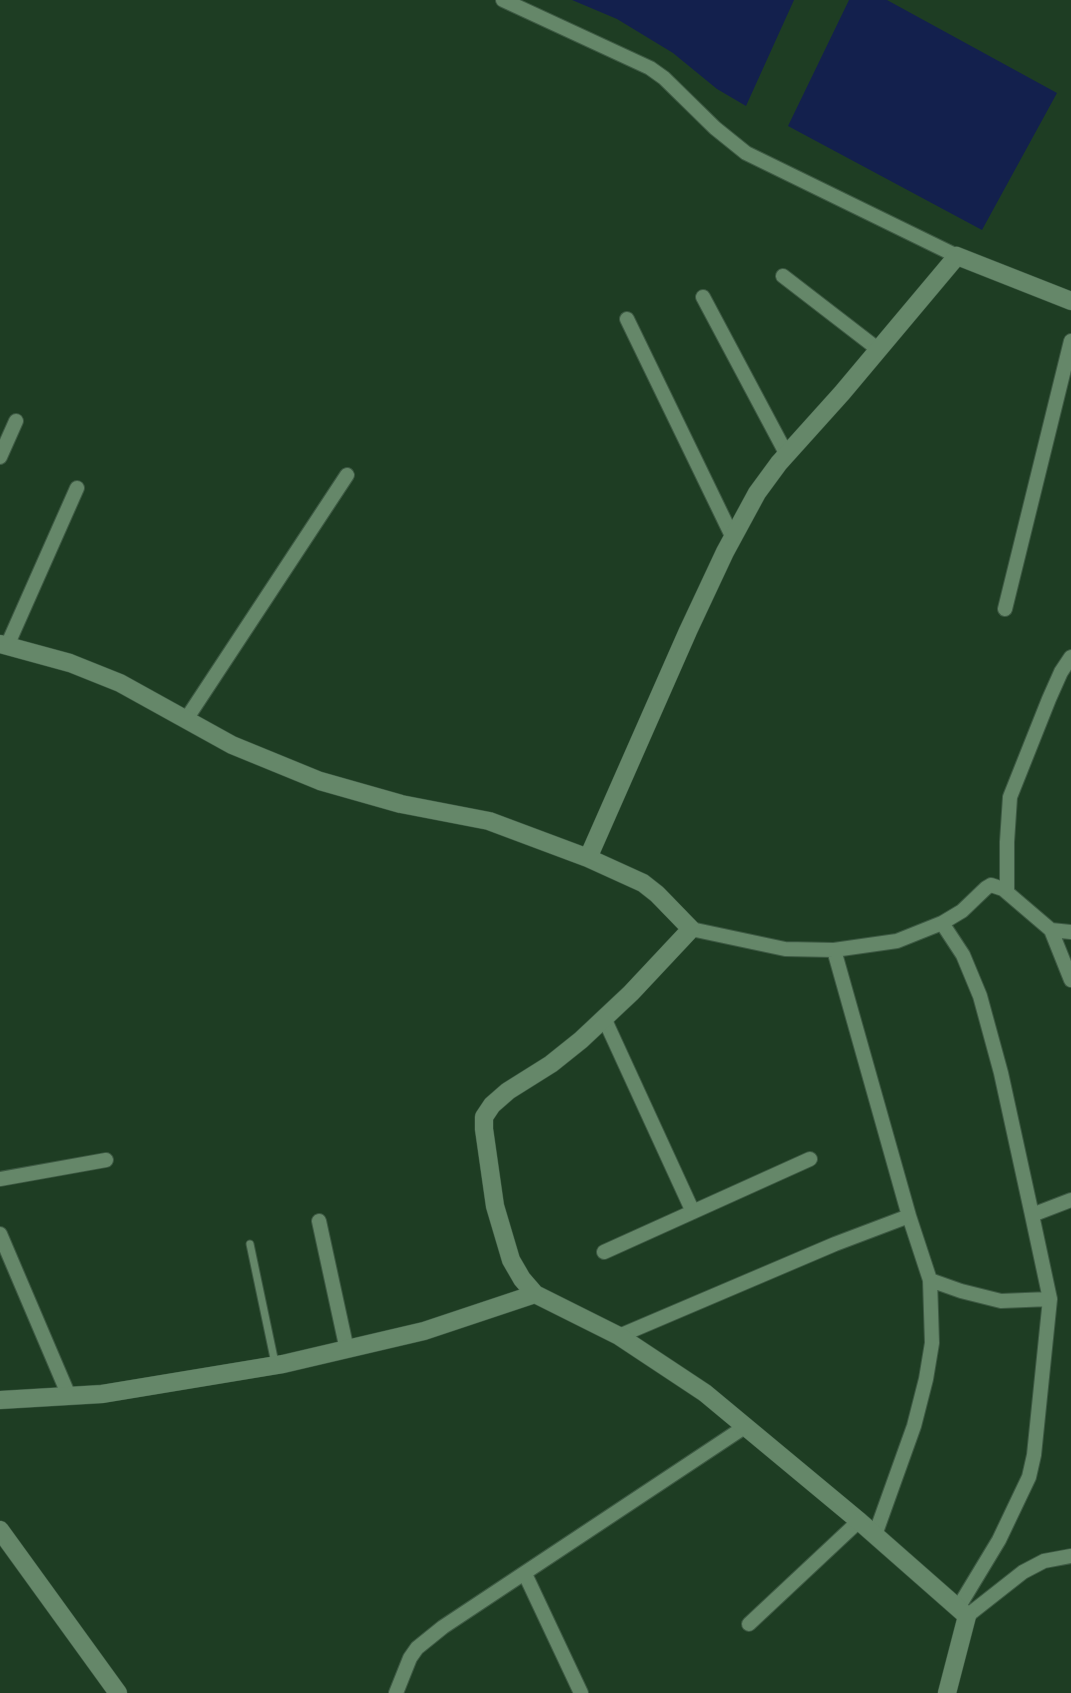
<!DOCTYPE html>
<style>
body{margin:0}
canvas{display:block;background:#1e3d23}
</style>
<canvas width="1071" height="1693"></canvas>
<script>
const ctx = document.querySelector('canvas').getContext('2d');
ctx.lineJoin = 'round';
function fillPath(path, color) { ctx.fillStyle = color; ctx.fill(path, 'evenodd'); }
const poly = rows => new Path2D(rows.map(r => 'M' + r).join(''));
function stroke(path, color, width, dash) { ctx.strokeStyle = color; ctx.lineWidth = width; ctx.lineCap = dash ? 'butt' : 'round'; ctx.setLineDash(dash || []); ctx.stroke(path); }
fillPath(poly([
 [572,0,794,0,746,106,717,89,673,53,617,19],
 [849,0,887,0,1057,93,982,230,788,126]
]), '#13204d');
const lane = poly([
 [250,1244,275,1363]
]);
const street = poly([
 [503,0,650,68,664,78,715,128,746,153,957,256],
 [783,276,879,350],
 [703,297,787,455],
 [627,319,733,538],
 [0,457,16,421],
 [1005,609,1071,341],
 [7,646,77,488],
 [187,718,347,475],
 [1007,892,1007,842,1010,797,1049,699,1061,672,1071,657],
 [942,923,962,911,986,888,991,885,1003,889,1051,930,1071,932],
 [691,929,785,949,834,950,897,941,942,923,963,955,980,996,1001,1073,1032,1215],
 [1051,930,1071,980],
 [834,950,909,1216],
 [604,1018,693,1212],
 [0,1179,106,1160],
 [319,1221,347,1350],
 [0,1234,69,1396],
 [604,1252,810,1159],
 [619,1336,835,1244,909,1216,930,1280,961,1291,1001,1301,1050,1299,1032,1215,1071,1200],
 [875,1535,914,1426,926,1379,932,1343,930,1280],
 [525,1574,581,1693],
 [958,1608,999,1540,1029,1477,1034,1455,1050,1299],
 [967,1616,1023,1572,1044,1561,1071,1556],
 [749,1624,859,1521],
 [396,1693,410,1658,417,1648,443,1627,746,1426]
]);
const secondary = poly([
 [0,644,70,663,120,683,232,745,320,781,401,804,489,821,588,858,643,883,657,894,691,929,631,993,581,1040,551,1064,508,1091,492,1105,484,1117,484,1129,495,1206,511,1260,522,1279,535,1294,619,1336,705,1393,859,1521,967,1616,947,1693],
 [588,858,688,631,725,552,757,493,779,463,842,393,957,256,1071,301],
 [0,1400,102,1394,283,1364,424,1331,535,1294],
 [0,1530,118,1693]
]);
stroke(lane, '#3e5a44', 9);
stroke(street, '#3e5a44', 16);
stroke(secondary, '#3e5a44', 19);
stroke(lane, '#658769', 7);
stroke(street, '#658769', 14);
stroke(secondary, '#658769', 18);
</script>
